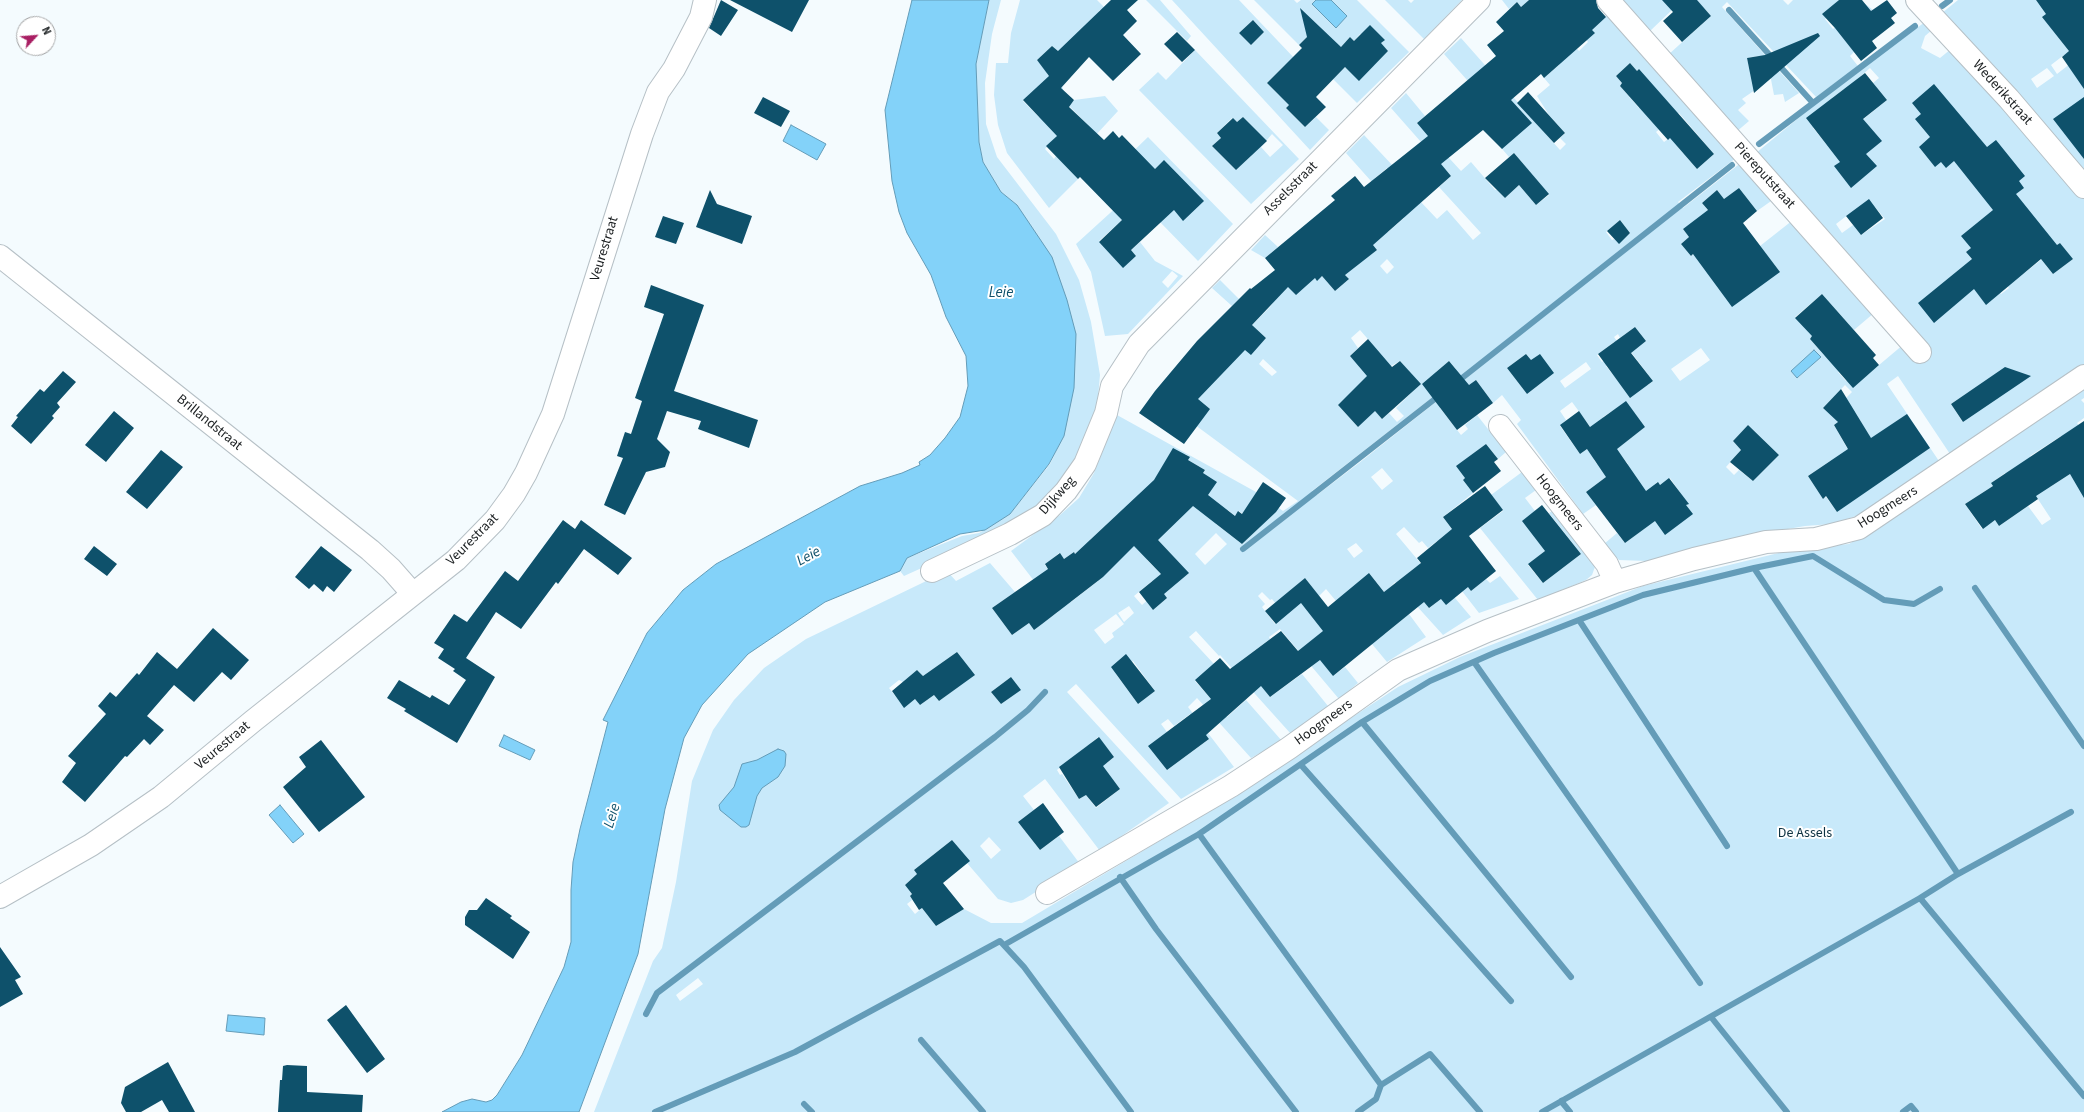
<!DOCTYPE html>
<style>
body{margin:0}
#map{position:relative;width:2084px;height:1112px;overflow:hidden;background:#f4fbfe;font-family:"Source Sans 3",sans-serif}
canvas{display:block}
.north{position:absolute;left:16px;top:16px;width:40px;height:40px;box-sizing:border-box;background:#fff;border:1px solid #a4a5a6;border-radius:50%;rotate:64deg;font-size:11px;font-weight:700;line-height:16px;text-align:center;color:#1b1f21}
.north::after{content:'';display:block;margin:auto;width:14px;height:18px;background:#a91f63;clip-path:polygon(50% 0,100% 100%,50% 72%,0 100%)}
</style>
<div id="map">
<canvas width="2084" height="1112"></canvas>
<div class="north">N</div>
</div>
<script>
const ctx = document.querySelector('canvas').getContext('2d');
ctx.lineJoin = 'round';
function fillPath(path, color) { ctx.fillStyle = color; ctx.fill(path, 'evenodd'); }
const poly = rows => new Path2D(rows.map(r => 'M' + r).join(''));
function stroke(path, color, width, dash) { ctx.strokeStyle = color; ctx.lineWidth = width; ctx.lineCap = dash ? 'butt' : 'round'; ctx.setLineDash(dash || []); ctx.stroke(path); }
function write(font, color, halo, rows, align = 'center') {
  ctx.font = font + ' "Source Sans 3",sans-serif'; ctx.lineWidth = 4; ctx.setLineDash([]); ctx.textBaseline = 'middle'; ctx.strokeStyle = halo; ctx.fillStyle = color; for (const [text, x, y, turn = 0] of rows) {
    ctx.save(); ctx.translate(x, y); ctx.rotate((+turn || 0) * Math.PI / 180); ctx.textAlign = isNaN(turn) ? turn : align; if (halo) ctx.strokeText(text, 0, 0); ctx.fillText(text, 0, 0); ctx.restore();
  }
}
fillPath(poly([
 [989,0,1001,0,992,34,985,83,986,124,997,157,1056,234,1079,280,1091,322,1100,375,1097,409,1066,482,1038,509,988,538,904,576,900,571,907,558,962,536,979,533,1010,514,1050,464,1064,435,1017,205,1001,192,983,162,979,142,976,64],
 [1020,0,1097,0,1109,12,1105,16,1100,10,1064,56,1052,46,1037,60,1048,72,1047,74,1062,86,1078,136,1088,125,1069,106,1074,100,1105,96,1118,111,1094,137,1121,163,1148,137,1233,224,1198,261,1160,222,1132,211,1099,241,1123,267,1136,256,1131,250,1140,242,1155,261,1183,276,1128,334,1105,336,1091,272,1076,244,1132,193,1063,130,1045,149,1054,159,1056,156,1078,179,1049,208,1007,153,998,125,994,95,996,63,1008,63,1011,33],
 [1032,92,1047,110,1039,117,1023,101],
 [1172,271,1178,276,1168,288,1162,282],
 [1146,0,1160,0,1191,36,1187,41],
 [1172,0,1239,0,1297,61,1285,65,1267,83,1279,95,1294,100,1286,108,1305,127,1316,117,1329,130,1310,150],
 [1253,20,1264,32,1251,45,1239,33],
 [1254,0,1294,0,1297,3,1301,0,1357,0,1409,52,1357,103,1333,79,1345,67,1359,80,1388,51,1381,43,1384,40,1360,34,1354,41,1350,37,1341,47,1307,37,1299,45],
 [1385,0,1408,0,1411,3,1414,0,1462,0,1424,39],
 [1502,0,1529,0,1521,7,1517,2,1509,9],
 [1551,0,1593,28,1609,14,1736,158,1678,202,1683,208,1742,162,1774,199,1757,211,1739,188,1724,199,1717,190,1702,203,1710,213,1683,229,1689,237,1681,244,1691,256,1698,251,1779,271,1760,246,1793,220,1874,313,1854,330,1822,294,1795,317,1813,335,1810,339,1824,355,1843,368,1838,372,1846,381,1866,376,1904,344,1756,153,1824,97,1925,22,1932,30,1925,36,1921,48,1940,58,1951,49,2084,199,2084,364,1952,457,1898,376,1887,384,1941,464,1865,513,1832,524,1805,526,1730,539,1647,561,1619,560,1604,544,1617,533,1625,543,1645,528,1606,477,1586,492,1596,505,1583,514,1517,424,1521,420,1502,395,1493,403,1476,380,1440,408,1461,435,1468,429,1465,425,1477,415,1506,452,1498,459,1486,444,1457,466,1465,478,1463,480,1473,493,1443,517,1460,540,1471,591,1486,579,1490,583,1500,576,1519,599,1479,613,1434,555,1443,547,1437,541,1428,548,1422,541,1419,543,1404,527,1396,534,1422,565,1416,567,1406,575,1411,585,1429,608,1441,599,1455,598,1471,617,1443,635,1395,582,1385,593,1369,573,1366,611,1385,634,1409,614,1426,637,1387,662,1326,589,1319,596,1305,578,1291,590,1324,631,1333,676,1345,667,1358,683,1339,699,1280,629,1269,637,1270,639,1242,660,1270,697,1302,674,1328,706,1291,734,1220,655,1219,656,1196,631,1189,637,1214,664,1195,681,1227,717,1246,700,1282,741,1251,758,1197,698,1188,707,1234,767,1181,799,1076,684,1067,692,1169,803,1100,851,1045,779,1023,796,1034,810,1018,822,1040,850,1059,836,1080,864,1023,900,1011,903,998,899,967,863,952,840,914,870,917,874,905,885,912,894,910,896,912,900,907,904,915,914,922,908,936,926,964,909,991,923,1022,923,1213,809,1398,687,1460,657,1643,586,1795,549,1849,544,1930,494,2084,389,2084,398,2081,400,2084,403,2084,418,2077,423,2084,432,2084,470,2061,436,2030,456,2050,487,2070,474,2075,482,2084,476,2084,1112,594,1112,653,961,662,948,676,882,692,781,713,730,734,700,764,668,806,639,947,571,956,581,990,563,1015,592,992,608,1012,635,1029,623,1034,630,1048,619,1058,612,1011,551,1060,515,1079,498,1094,473,1117,415,1256,492,1283,511,1298,501,1187,419,1196,397,1242,347,1262,342,1266,338,1252,325,1270,307,1279,293,1294,254,1317,280,1322,276,1335,291,1349,279,1334,262,1366,258,1377,250,1359,226,1377,219,1388,232,1404,218,1346,153,1364,135,1394,167,1390,171,1387,168,1375,178,1394,201,1419,200,1437,219,1447,210,1473,240,1481,233,1439,187,1451,176,1391,108,1406,93,1425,116,1417,123,1461,171,1471,162,1495,190,1497,190,1505,198,1519,185,1536,205,1549,195,1514,153,1509,157,1492,137,1467,80,1444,54,1461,38,1560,150,1566,144,1560,138,1565,133,1549,115,1537,96,1550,85,1544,78,1559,65,1553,59,1568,38,1579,51,1588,42],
 [1630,63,1637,71,1639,69,1639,108,1620,86,1622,83,1616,76],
 [1870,68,1879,78,1873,83,1887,100,1855,126,1832,98,1844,89,1845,90],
 [1679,113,1714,154,1697,169,1677,146,1678,145,1671,137,1664,142,1656,132],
 [1826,117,1846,131,1827,145,1813,128],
 [1875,207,1885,219,1861,235,1853,225,1842,233,1836,224,1849,214,1866,214],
 [1620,220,1630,233,1619,243,1614,239,1612,240,1606,232],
 [1999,225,2033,250,2041,260,2023,274,1976,264,1966,252],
 [2060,243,2073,259,2053,274,2040,258],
 [1387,259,1394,267,1387,274,1380,266],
 [2001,278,2009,288,2001,294,1993,284],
 [1635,327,1646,341,1631,352,1653,381,1648,385,1618,381,1606,366,1625,352,1614,337,1618,334,1620,338],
 [1360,330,1373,345,1355,361,1350,356,1358,348,1351,338],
 [1614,342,1619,349,1602,362,1597,355],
 [1701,348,1710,360,1680,381,1671,369],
 [1814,350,1820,357,1798,378],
 [1526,354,1546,379,1527,394,1507,368],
 [1263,359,1277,372,1272,376,1259,364],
 [1400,361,1420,384,1396,408,1404,416,1397,422,1389,413,1382,419,1370,405,1372,384,1391,366],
 [1449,361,1456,369,1443,380,1436,372],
 [1586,362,1591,369,1565,388,1560,381],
 [2005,368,1963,422,1962,421,1951,404],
 [1845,385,1852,392,1830,414,1823,408],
 [1447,386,1451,390,1359,463,1317,495,1312,491],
 [1351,393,1358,427,1338,405],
 [1572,402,1600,440,1580,454,1560,426,1566,420,1560,411],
 [1626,402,1645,427,1597,464,1594,460,1606,421,1603,417],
 [1855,412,1869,435,1847,448,1834,425],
 [1748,425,1779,455,1753,481,1739,470,1734,475,1726,467,1741,450,1733,441],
 [1617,450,1628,464,1624,467,1647,495,1657,482,1660,485,1670,478,1688,504,1686,505,1636,498],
 [1185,454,1189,456,1188,460,1205,470,1193,490,1184,457],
 [1830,461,1838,472,1837,512,1826,497,1823,499,1808,476],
 [1382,468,1393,481,1382,490,1371,477],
 [2005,473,2022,497,2032,490,2051,519,2042,525,2028,506,1999,526,1995,520,1982,529,1965,504,1993,486,1991,483],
 [1228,510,1235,516,1239,511,1260,527,1242,544,1216,524],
 [1118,514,1142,538,1099,550,1090,540],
 [1216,533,1227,544,1205,565,1195,554],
 [1159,541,1188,573,1173,586,1147,560,1149,551],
 [1356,543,1363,551,1354,558,1347,549],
 [1074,552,1098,581,1071,602,1045,565,1059,553,1064,559],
 [1152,581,1160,589,1142,605,1134,596],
 [1160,590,1167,598,1153,610,1147,602],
 [1262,592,1270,600,1272,599,1285,615,1275,624,1262,607,1265,604,1258,596],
 [1129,606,1134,613,1124,622,1118,613],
 [1116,614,1124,624,1112,633,1114,637,1105,644,1094,630],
 [957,652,971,671,959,686,939,701,934,695,920,705,915,699,904,707,889,688,899,680,903,682,917,670,923,676],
 [1133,661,1155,691,1138,704,1116,674],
 [1011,677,1020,690,1001,704,991,692],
 [1190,714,1209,739,1167,770,1149,746,1167,732,1161,724,1168,719,1174,726],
 [1098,737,1114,757,1107,763,1091,743],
 [1087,746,1120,789,1096,808,1086,795,1079,799,1062,774,1060,775,1057,770],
 [989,837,1001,850,991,859,980,846],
 [698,978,703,984,680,1001,676,995],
 [1620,0,1663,0,1673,9,1649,32],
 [1686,0,1783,0,1788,5,1793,0,1839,0,1836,3,1839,7,1825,19,1833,29,1864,3,1873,10,1841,35,1854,52,1850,56,1858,66,1816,97,1727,2,1722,7,1799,93,1785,102,1783,94,1774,95,1768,64,1759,56,1747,58,1749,67,1751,67,1755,90,1742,99,1746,103,1738,110,1749,121,1735,133,1668,55,1711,16,1704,8,1697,13],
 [1958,0,2036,0,2039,4,2044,0,2071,44,2084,89,2084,173,1942,13],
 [2064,55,2071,63,2057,74,2051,65],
 [2047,68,2054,76,2037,88,2031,79],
 [1195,50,1299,159,1251,204,1139,90,1158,72,1166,80],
 [1243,117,1261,136,1260,147,1236,170,1212,146,1221,138,1217,133,1232,118,1237,122],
 [1272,134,1283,145,1270,157,1261,147],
 [1265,235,1278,247,1265,258,1251,250],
 [1220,280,1239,299,1232,306,1212,288],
 [1522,472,1536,490,1525,498,1535,511,1529,529,1545,551,1528,565,1543,583,1581,554,1549,513,1554,510,1596,564,1592,575,1586,580,1538,600,1480,528,1503,511,1493,497,1468,512]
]), '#c8e9fa');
const water = poly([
 [912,0,989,0,976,64,979,142,983,162,1001,192,1017,205,1052,257,1067,300,1076,334,1074,388,1064,436,1049,464,1010,514,985,530,960,534,907,558,900,571,825,602,748,654,702,705,684,738,665,809,638,954,579,1112,442,1112,461,1102,472,1099,486,1102,492,1100,497,1095,522,1055,564,967,571,942,571,890,573,862,580,829,608,722,603,720,647,633,683,590,716,564,860,486,902,473,920,465,919,462,930,455,945,438,960,417,968,386,966,356,946,317,931,275,907,233,899,212,892,181,885,110,912,0],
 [1316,0,1331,0,1347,16,1336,28,1312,4,1316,0],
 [791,125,826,144,817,160,783,141,791,125],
 [1814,350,1821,357,1797,378,1791,371,1814,350],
 [504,735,535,750,530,760,499,746,504,735],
 [778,749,784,751,786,754,785,766,778,777,762,788,757,796,749,825,746,827,741,827,720,810,719,805,734,787,742,764,757,760,778,749],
 [280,805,304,834,293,843,269,815,280,805],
 [228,1015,265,1018,264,1035,226,1031,228,1015]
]);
fillPath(water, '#83d2f9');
stroke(water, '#649cb8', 1);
stroke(poly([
 [1942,6,1950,0],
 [1729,10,1813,103],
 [1759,144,1915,26],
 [1457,382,1732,165],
 [1243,549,1440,395],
 [1754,568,1813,556,1884,600,1914,604,1940,589],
 [1975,588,2084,746],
 [1579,620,1727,846],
 [1474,662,1700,983],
 [1362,722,1571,977],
 [1301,765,1511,1001],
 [1199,834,1381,1085,1376,1099,1358,1112],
 [1958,874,2071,812],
 [1120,877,1156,929,1296,1112],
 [1004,945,1199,834,1362,722,1430,681,1494,653,1643,595,1754,568,1958,874,1920,898,2084,1096],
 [646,1014,657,993,995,737,1028,710,1045,692],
 [1711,1017,1787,1112],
 [921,1040,983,1112],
 [1381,1085,1430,1054,1480,1112],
 [1561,1101,1570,1112],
 [804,1104,812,1112],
 [655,1112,795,1052,1000,941,1024,967,1131,1112],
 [1542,1112,1920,898],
 [1903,1112,1911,1106,1916,1112]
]), '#649cb8', 6);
fillPath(poly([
 [721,0,738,10,721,36,709,28],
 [730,0,809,0,792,32],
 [1111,0,1138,0,1127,10,1137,21,1123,35,1141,54,1113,81,1089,57,1061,88,1074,100,1069,107,1104,140,1113,131,1119,138,1122,135,1155,169,1164,160,1204,201,1183,221,1174,210,1131,250,1136,256,1123,268,1099,242,1122,220,1080,177,1078,179,1046,146,1057,136,1023,100,1049,76,1037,60,1052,46,1058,51],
 [1529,0,1596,0,1598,8,1606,17,1592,30,1595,33,1544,78,1541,74,1511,100,1532,123,1502,149,1483,130,1441,164,1451,176,1373,245,1377,250,1345,275,1349,279,1335,291,1322,276,1317,281,1315,278,1296,295,1288,287,1252,325,1266,338,1251,355,1245,350,1198,399,1210,409,1184,444,1139,413,1155,391,1197,341,1250,288,1251,289,1275,270,1265,258,1335,200,1331,196,1355,176,1364,187,1428,136,1417,123,1496,56,1487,45,1504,31,1496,22,1517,2,1521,7],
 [1662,0,1697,0,1711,16,1682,42,1663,21,1673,12],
 [1839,0,1862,0,1871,11,1887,0,1897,13,1891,18,1895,23,1872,41,1877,48,1861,61,1835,28,1822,14],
 [2036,0,2084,0,2084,89,2062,57,2069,51,2042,17,2046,14],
 [1300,8,1341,47,1350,37,1354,41,1370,25,1385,40,1381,43,1388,51,1359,81,1345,67,1316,97,1326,107,1305,127,1286,108,1289,105,1267,83,1302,48,1299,45,1307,37],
 [1253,20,1264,32,1251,45,1239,33],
 [1177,32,1195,50,1182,62,1164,44],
 [1818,33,1820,36,1754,93,1747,58,1765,55],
 [1630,63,1637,71,1639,69,1714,154,1697,169,1670,138,1668,140,1620,86,1622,83,1616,76],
 [1865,73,1887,100,1863,119,1882,141,1866,154,1877,166,1851,188,1834,166,1840,162,1806,118],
 [1934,84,1987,147,1996,140,2025,176,2019,181,2024,188,2016,194,2057,245,2060,243,2073,259,2053,274,2041,259,1986,305,1974,289,1934,323,1918,303,1972,259,1966,252,1971,248,1961,236,1993,210,1954,161,1946,168,1941,162,1935,167,1919,147,1930,137,1915,119,1921,114,1912,103],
 [1528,92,1565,133,1554,143,1517,103],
 [763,97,790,111,781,127,754,113],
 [2084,97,2084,159,2053,119],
 [1243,117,1267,141,1236,170,1212,146,1221,138,1217,133,1233,118,1237,122],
 [1514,153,1549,194,1536,205,1519,185,1505,198,1485,178],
 [1739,188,1757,211,1743,223,1780,272,1732,307,1693,254,1691,256,1681,244,1689,237,1683,229,1708,210,1702,203,1717,190,1724,199],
 [710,190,717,204,752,216,742,244,696,227],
 [1869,199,1883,218,1861,235,1846,216],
 [663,216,684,223,676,244,655,237],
 [1620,220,1630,233,1619,244,1607,231],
 [651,285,704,305,674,391,758,420,749,448,698,429,701,421,667,411,657,439,670,452,665,467,646,472,625,515,604,505,623,458,617,456,625,432,631,434,642,401,635,398,664,314,644,307],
 [1822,294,1876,355,1873,358,1879,365,1853,388,1810,339,1812,336,1795,318],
 [1635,327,1646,341,1631,353,1653,381,1630,398,1598,354],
 [1368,339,1392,367,1400,361,1421,384,1382,419,1375,411,1358,427,1338,405,1367,376,1350,356],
 [1526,354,1531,360,1540,354,1554,373,1527,394,1507,368],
 [1449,361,1469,385,1476,380,1493,403,1457,430,1422,384],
 [2005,367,2031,376,1963,422,1951,404],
 [63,371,76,382,57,403,60,407,52,416,54,418,31,444,11,426,18,417,16,416,40,389,44,392],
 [1841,389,1871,438,1907,414,1930,448,1837,512,1826,496,1823,499,1808,476,1848,449,1834,425,1838,422,1823,408],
 [1626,401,1645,427,1617,449,1646,491,1658,482,1660,485,1669,478,1689,504,1686,505,1693,514,1665,535,1655,521,1625,543,1586,492,1606,477,1587,449,1580,454,1560,425,1579,411,1590,427],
 [114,411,134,428,106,462,85,445],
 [2084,421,2084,498,2070,474,2036,496,2038,499,1999,526,1995,520,1983,529,1965,504,1993,486,1991,483],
 [1748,425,1779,455,1753,481,1730,462,1741,450,1733,441],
 [1486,444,1498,459,1494,462,1501,471,1473,493,1463,480,1465,478,1456,466],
 [1173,448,1190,457,1188,460,1205,470,1203,473,1217,482,1208,495,1235,516,1238,511,1242,514,1263,482,1286,498,1276,512,1242,544,1193,506,1158,540,1189,573,1164,594,1167,598,1153,610,1139,592,1161,574,1134,546,1103,577,1042,624,1034,630,1029,623,1012,635,992,608,1048,569,1045,564,1060,553,1064,559,1074,552,1075,554,1154,480],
 [161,450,183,467,147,509,126,492],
 [1485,486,1503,510,1469,536,1496,571,1471,591,1468,587,1446,605,1441,599,1429,608,1424,602,1333,676,1320,660,1270,697,1261,686,1206,735,1209,739,1167,770,1148,746,1211,699,1195,680,1220,658,1230,669,1281,631,1298,651,1323,631,1301,603,1276,624,1265,611,1305,578,1328,607,1369,573,1384,592,1421,563,1417,558,1452,529,1443,517],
 [1542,505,1581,554,1543,583,1528,564,1545,551,1522,521],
 [563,520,575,529,581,520,632,558,618,575,584,549,558,584,556,582,521,629,496,612,466,658,495,677,457,743,404,711,406,709,387,698,399,680,430,698,432,695,449,705,466,680,453,671,455,669,438,658,444,649,434,643,454,614,467,622,505,571,518,581],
 [94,546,117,564,107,576,84,559],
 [321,546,352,570,334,592,327,586,323,592,314,584,309,589,295,577],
 [213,628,249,660,231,680,222,672,194,702,174,685,147,716,164,730,150,745,144,739,127,757,125,756,85,802,62,782,76,763,68,756,106,714,98,706,110,692,116,697,137,673,139,675,157,652,177,669],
 [957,652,975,675,939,701,934,695,920,705,915,699,904,708,892,691,917,670,923,676],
 [1126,654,1155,691,1138,704,1111,667],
 [1011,677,1021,690,1001,704,991,692],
 [1099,737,1114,757,1103,766,1120,789,1096,807,1086,795,1079,799,1059,767],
 [321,740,365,797,319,832,283,787,306,767,299,757],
 [1043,803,1064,832,1040,850,1018,822],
 [952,840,970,861,943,883,964,909,936,926,922,908,919,910,910,896,912,894,905,885,917,874,914,870],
 [486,898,512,916,510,918,530,932,513,959,465,925,465,917,469,910,477,910],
 [0,947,21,977,15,980,23,994,0,1007],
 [346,1005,385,1059,367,1073,327,1020],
 [168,1062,195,1112,169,1112,162,1100,141,1112,126,1112,121,1103,125,1087],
 [287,1065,307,1066,307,1092,363,1095,362,1112,278,1112,280,1080,282,1080,283,1066]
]), '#0e516b');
const minor = poly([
 [1608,0,1920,352],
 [1917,0,2009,99,2084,187],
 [0,256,370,550,391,569,413,594],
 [1500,426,1607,564,1615,582],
 [932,571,1010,534,1043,515,1066,491,1085,464,1106,413,1112,386,1139,344,1479,0],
 [1047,893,1231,786,1289,748,1398,670,1487,631,1615,582,1694,559,1766,542,1816,539,1859,528,2084,376],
 [0,897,91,845,161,797,253,721,456,560,495,520,514,494,526,473,553,414,642,134,658,92,674,69,701,17,705,0]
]);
stroke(minor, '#b6c0c6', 24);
stroke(minor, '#fff', 22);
write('14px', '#1b1f21', '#fff', [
 ["Wederikstraat",2002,93,48],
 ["Piereputstraat",1764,176,48],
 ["Asselsstraat",1291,189,-45],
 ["Veurestraat",605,249,-73],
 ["Brillandstraat",209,423,39],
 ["Dijkweg",1058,496,-48],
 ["Hoogmeers",1559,503,52],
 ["Hoogmeers",1888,508,-32],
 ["Veurestraat",473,540,-45],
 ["Hoogmeers",1324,723,-36],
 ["Veurestraat",223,746,-40]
]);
write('14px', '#0d3242', '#fff', [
 ["De Assels",1805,834]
]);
write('italic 15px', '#0e506a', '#fff', [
 ["Leie",1001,294],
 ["Leie",809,557,-29],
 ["Leie",613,816,-73]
]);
</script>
